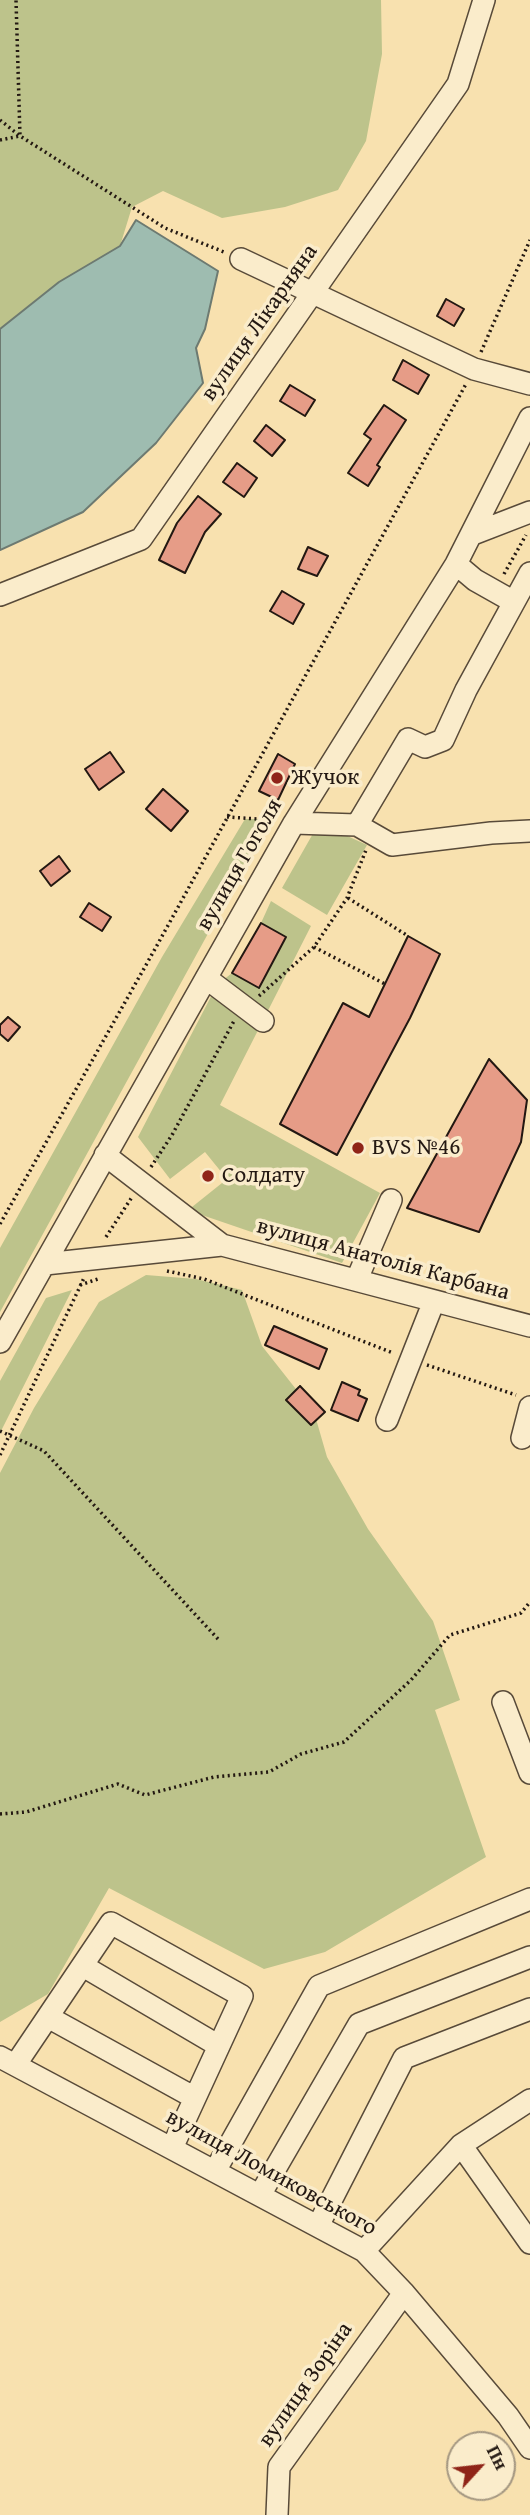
<!DOCTYPE html>
<meta charset="utf-8">
<style>
body{margin:0}
#map{position:relative;width:530px;height:2515px;overflow:hidden;background:#f8e1af;font-family:"Gentium Book Plus",serif}
canvas{display:block}
.north{position:absolute;left:446px;top:2431px;width:70px;height:70px;box-sizing:border-box;background:#faeccb;border:2px solid #a49781;border-radius:50%;rotate:63deg;font-size:19px;font-weight:700;line-height:28px;text-align:center;color:#231812}
.north::after{content:'';display:block;margin:auto;width:24px;height:32px;background:#8f2418;clip-path:polygon(50% 0,100% 100%,50% 72%,0 100%)}
</style>
<div id="map">
<canvas width="530" height="2515"></canvas>
<div class="north">Пн</div>
</div>
<script>
const ctx = document.querySelector('canvas').getContext('2d');
ctx.lineJoin = 'round';
function fillPath(path, color) { ctx.fillStyle = color; ctx.fill(path, 'evenodd'); }
const poly = rows => new Path2D(rows.map(r => 'M' + r).join(''));
function stroke(path, color, width, dash) { ctx.strokeStyle = color; ctx.lineWidth = width; ctx.lineCap = dash ? 'butt' : 'round'; ctx.setLineDash(dash || []); ctx.stroke(path); }
function write(font, color, halo, rows, align = 'center') {
  ctx.font = font + ' "Gentium Book Plus",serif'; ctx.lineWidth = 7; ctx.setLineDash([]); ctx.textBaseline = 'middle'; ctx.strokeStyle = halo; ctx.fillStyle = color; for (const [text, x, y, turn = 0] of rows) {
    ctx.save(); ctx.translate(x, y); ctx.rotate((+turn || 0) * Math.PI / 180); ctx.textAlign = isNaN(turn) ? turn : align; if (halo) ctx.strokeText(text, 0, 0); ctx.fillText(text, 0, 0); ctx.restore();
  }
}
fillPath(poly([
 [0,0,381,0,382,54,366,141,338,190,285,207,222,218,163,191,132,207,120,246,59,282,0,329],
 [245,819,271,819,0,1312,0,1248,162,957],
 [319,823,367,845,327,915,282,888],
 [271,901,311,926,220,1105,380,1193,342,1263,199,1214,192,1207,227,1179,205,1152,170,1179,138,1137,217,985,232,973,260,988,286,937,261,923],
 [146,1275,196,1279,242,1290,262,1346,314,1412,327,1457,368,1529,433,1621,460,1700,435,1710,486,1857,325,1952,264,1969,109,1888,48,1994,0,2022,0,1473,34,1408,99,1302],
 [72,1290,0,1433,0,1381,46,1298]
]), '#bdc38b');
const water = poly([
 [136,220,218,271,205,329,196,348,203,383,156,443,83,512,0,550,0,329,59,282,120,246,136,220]
]);
fillPath(water, '#9ebcb0');
stroke(water, '#6d7a71', 2);
const building = poly([
 [446,299,464,309,454,326,437,316,446,299],
 [403,360,429,375,418,394,393,380,403,360],
 [290,385,315,400,305,416,280,401,290,385],
 [384,405,406,420,377,465,380,467,368,486,348,473,371,439,364,434,384,405],
 [266,425,285,440,272,456,254,441,266,425],
 [237,463,257,478,244,497,223,482,237,463],
 [198,496,221,514,205,532,185,573,159,560,177,523,198,496],
 [308,547,328,556,317,576,298,569,308,547],
 [282,591,304,604,293,624,270,611,282,591],
 [110,752,124,772,99,790,85,769,110,752],
 [278,754,295,764,278,800,259,791,278,754],
 [163,789,188,811,171,831,146,809,163,789],
 [59,856,70,871,51,886,40,871,59,856],
 [89,903,111,917,102,931,80,917,89,903],
 [261,923,286,937,259,988,232,973,261,923],
 [408,936,440,954,410,1018,337,1155,280,1124,343,1003,369,1017,408,936],
 [8,1017,20,1027,8,1041,0,1034,0,1025,8,1017],
 [489,1059,527,1100,521,1142,479,1232,407,1208,489,1059],
 [274,1326,327,1349,319,1369,265,1345,274,1326],
 [342,1382,360,1390,358,1395,367,1399,358,1421,331,1410,342,1382],
 [300,1386,325,1412,311,1425,286,1400,300,1386]
]);
fillPath(building, '#e69c87');
stroke(building, '#231812', 2);
const minor = poly([
 [241,259,474,369,530,384],
 [473,534,530,512],
 [456,564,475,580,514,602],
 [0,595,141,539,458,84,484,0],
 [294,823,357,825,408,739,425,747,443,740,466,690,530,573],
 [357,825,392,845,491,833,530,831],
 [206,978,263,1021],
 [105,1155,222,1245],
 [45,1264,222,1245,530,1326],
 [357,1279,391,1200],
 [0,1342,294,823,456,564,530,418],
 [387,1420,434,1301],
 [522,1438,530,1407],
 [503,1702,530,1773],
 [83,1966,219,2046],
 [48,2017,195,2098],
 [0,2057,364,2251,404,2293,508,2416,530,2448],
 [16,2064,111,1923,242,1996,172,2148],
 [461,2145,530,2243],
 [215,2171,319,1986,530,1899],
 [260,2195,359,2024,530,1957],
 [318,2226,404,2058,530,2009],
 [364,2251,461,2145,530,2100],
 [277,2515,279,2467,404,2293]
]);
stroke(minor, '#584a39', 24);
stroke(poly([
 [0,120,20,136,165,228,224,252],
 [0,140,20,136,16,0],
 [481,352,530,240],
 [504,574,526,535],
 [227,817,274,820],
 [348,898,408,936],
 [314,947,385,984],
 [259,996,314,947,347,898,366,850],
 [151,1167,172,1135,234,1021],
 [0,1224,155,949,466,384],
 [106,1237,132,1197],
 [167,1271,204,1279,393,1353],
 [80,1285,98,1279],
 [427,1365,516,1395],
 [0,1431,44,1451,218,1639],
 [0,1455,84,1278],
 [0,1814,26,1812,118,1784,145,1795,214,1777,269,1772,301,1754,344,1742,411,1680,450,1635,521,1613,530,1602]
]), '#231812', 3.5, [2, 3.5]);
stroke(minor, '#faeccb', 21);
for (const [x, y, r, color] of [
 [277,778,7,"#8f2418"],
 [358,1148,7,"#8f2418"],
 [208,1176,7,"#8f2418"]
]) { const dot = new Path2D(); dot.arc(x, y, r, 0, 2 * Math.PI); ctx.fillStyle = color; ctx.fill(dot); stroke(dot, '#faeccb', 2.5); }
write('23px', '#231812', '#faeccb', [
 ["вулиця Лікарняна",260,323,-55],
 ["вулиця Гоголя",240,865,-60],
 ["вулиця Анатолія Карбана",383,1260,15],
 ["вулиця Ломиковського",271,2173,29],
 ["вулиця Зоріна",306,2385,-55]
]);
write('23px', '#231812', '#faeccb', [
 ["Жучок",291,778],
 ["BVS №46",372,1148],
 ["Солдату",222,1176]
], 'left');
</script>
